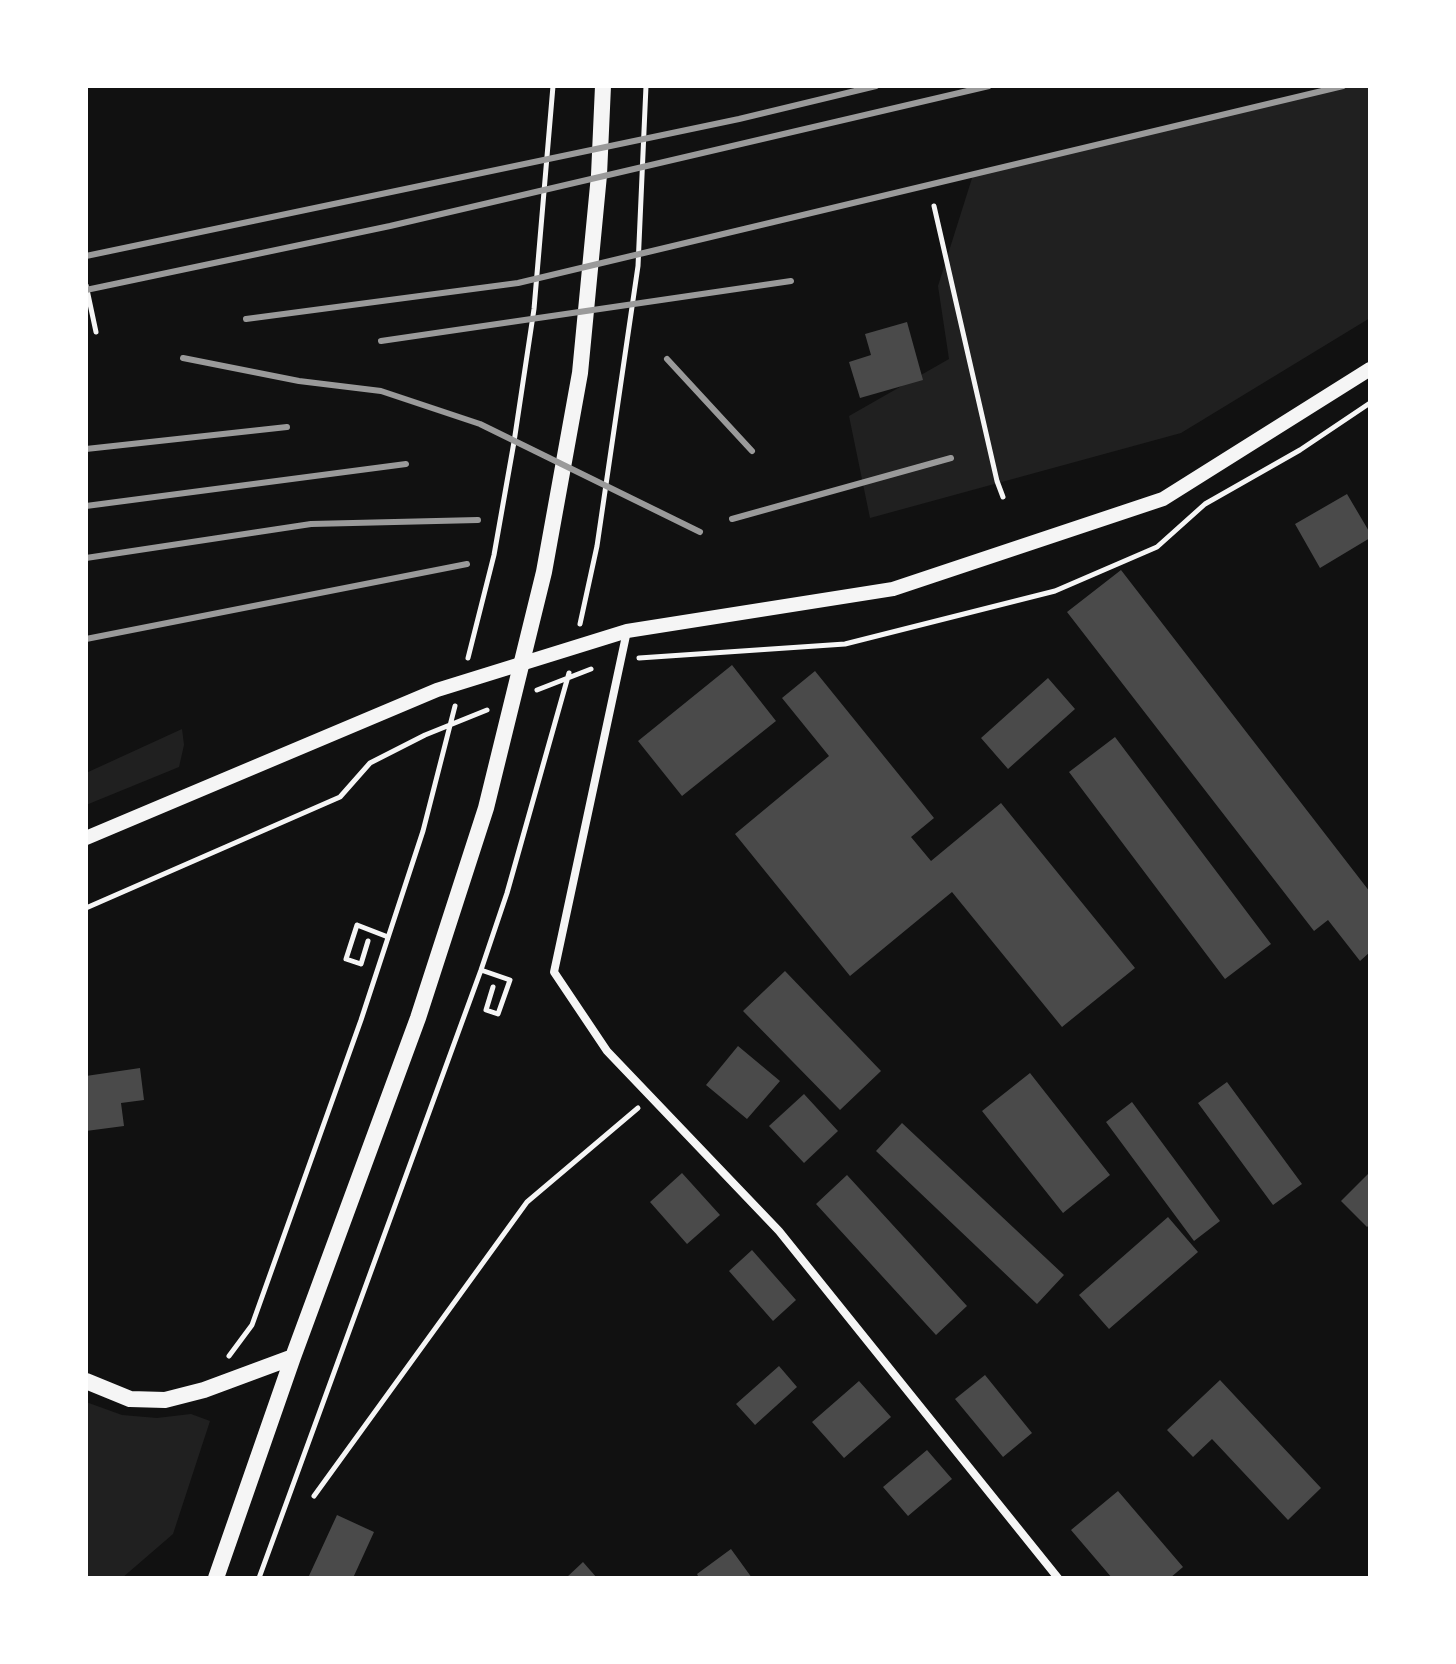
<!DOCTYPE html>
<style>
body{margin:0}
#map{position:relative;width:1456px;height:1664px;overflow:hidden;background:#111;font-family:Barlow,sans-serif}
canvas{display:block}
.frame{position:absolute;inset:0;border:88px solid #fff;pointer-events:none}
</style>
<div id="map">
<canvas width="1456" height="1664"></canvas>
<div class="frame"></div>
</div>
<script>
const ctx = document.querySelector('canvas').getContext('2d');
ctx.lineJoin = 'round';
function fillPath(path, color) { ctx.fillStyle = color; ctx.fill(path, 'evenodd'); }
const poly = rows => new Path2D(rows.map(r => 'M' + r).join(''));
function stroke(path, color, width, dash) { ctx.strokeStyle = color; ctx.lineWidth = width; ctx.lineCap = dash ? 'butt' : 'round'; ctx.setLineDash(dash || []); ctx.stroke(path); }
fillPath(poly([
 [1343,86,1370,86,1370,318,1181,433,870,518,849,416,949,359,938,286,973,175],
 [182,729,184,745,179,767,86,805,86,773],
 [86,1402,122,1415,157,1418,191,1414,210,1421,173,1534,122,1578,86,1578]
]), '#202020');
fillPath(poly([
 [907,322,923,380,860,398,849,362,871,355,865,334],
 [1347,494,1370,533,1370,538,1320,568,1295,524],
 [1121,570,1370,892,1370,952,1360,961,1328,920,1314,931,1067,612],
 [732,665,776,721,682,796,638,741],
 [815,671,934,818,911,837,931,861,1001,803,1135,968,1062,1027,952,892,850,976,735,834,829,756,782,698],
 [1048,678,1075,709,1008,769,981,738],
 [1115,737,1271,944,1225,979,1069,772],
 [785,971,881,1071,840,1110,743,1011],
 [738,1046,780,1081,747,1119,706,1085],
 [140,1068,144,1100,121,1103,124,1126,86,1131,86,1076],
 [1030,1073,1110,1175,1063,1213,982,1111],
 [1227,1082,1302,1184,1273,1205,1198,1103],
 [804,1094,838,1131,804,1163,769,1126],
 [1132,1102,1220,1221,1194,1241,1106,1122],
 [902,1123,1064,1275,1037,1304,876,1151],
 [1370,1172,1370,1224,1367,1227,1341,1201],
 [682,1173,720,1215,687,1244,650,1202],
 [847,1175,967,1306,936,1335,816,1204],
 [1168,1217,1198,1252,1109,1329,1079,1295],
 [752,1250,796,1300,773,1321,729,1271],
 [779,1366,797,1387,755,1425,736,1404],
 [985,1375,1032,1433,1003,1457,955,1399],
 [1220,1380,1321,1488,1288,1520,1212,1439,1193,1457,1167,1430],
 [859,1381,891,1417,844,1458,812,1422],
 [927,1450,952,1479,908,1516,883,1487],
 [1118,1491,1183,1567,1170,1578,1112,1578,1071,1530],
 [337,1515,374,1532,353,1578,308,1578],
 [731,1549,752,1578,699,1578,697,1574],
 [583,1562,597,1578,566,1578]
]), '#4a4a4a');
stroke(poly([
 [934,206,997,481,1003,497],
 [86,285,96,332],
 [580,624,597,546,638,266,646,86],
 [468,658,494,555,514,442,534,309,553,86],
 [639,658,845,644,1055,591,1157,547,1205,504,1300,450,1370,403],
 [537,690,591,669],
 [86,908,340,797,370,763,425,735,487,710],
 [368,941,361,964,346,959,357,925,388,937],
 [481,970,510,980,498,1014,486,1010,493,987],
 [229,1356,252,1325,361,1020,423,831,455,706],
 [314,1496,527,1202,638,1108],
 [259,1578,481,970,507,893,569,673]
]), '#f5f5f5', 5);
stroke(poly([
 [627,631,554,972,607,1051,779,1231,1058,1578]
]), '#f5f5f5', 8);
stroke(poly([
 [86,838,437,690,627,631,893,589,1163,499,1370,369]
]), '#f5f5f5', 14);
stroke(poly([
 [86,1381,130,1399,165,1400,204,1390,293,1357],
 [216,1578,293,1357,418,1018,486,808,544,572,580,373,599,175,603,86]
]), '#f5f5f5', 16);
stroke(poly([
 [86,256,739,119,876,86],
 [86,290,390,226,989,86],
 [246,319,518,283,1343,86],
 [381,341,791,281],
 [183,358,299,381,381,391,480,424,700,532],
 [667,359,752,451],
 [86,449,287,427],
 [86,506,406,464],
 [732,519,951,458],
 [86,558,311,524,478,520],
 [86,639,467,564]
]), '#9a9a9a', 6);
</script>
